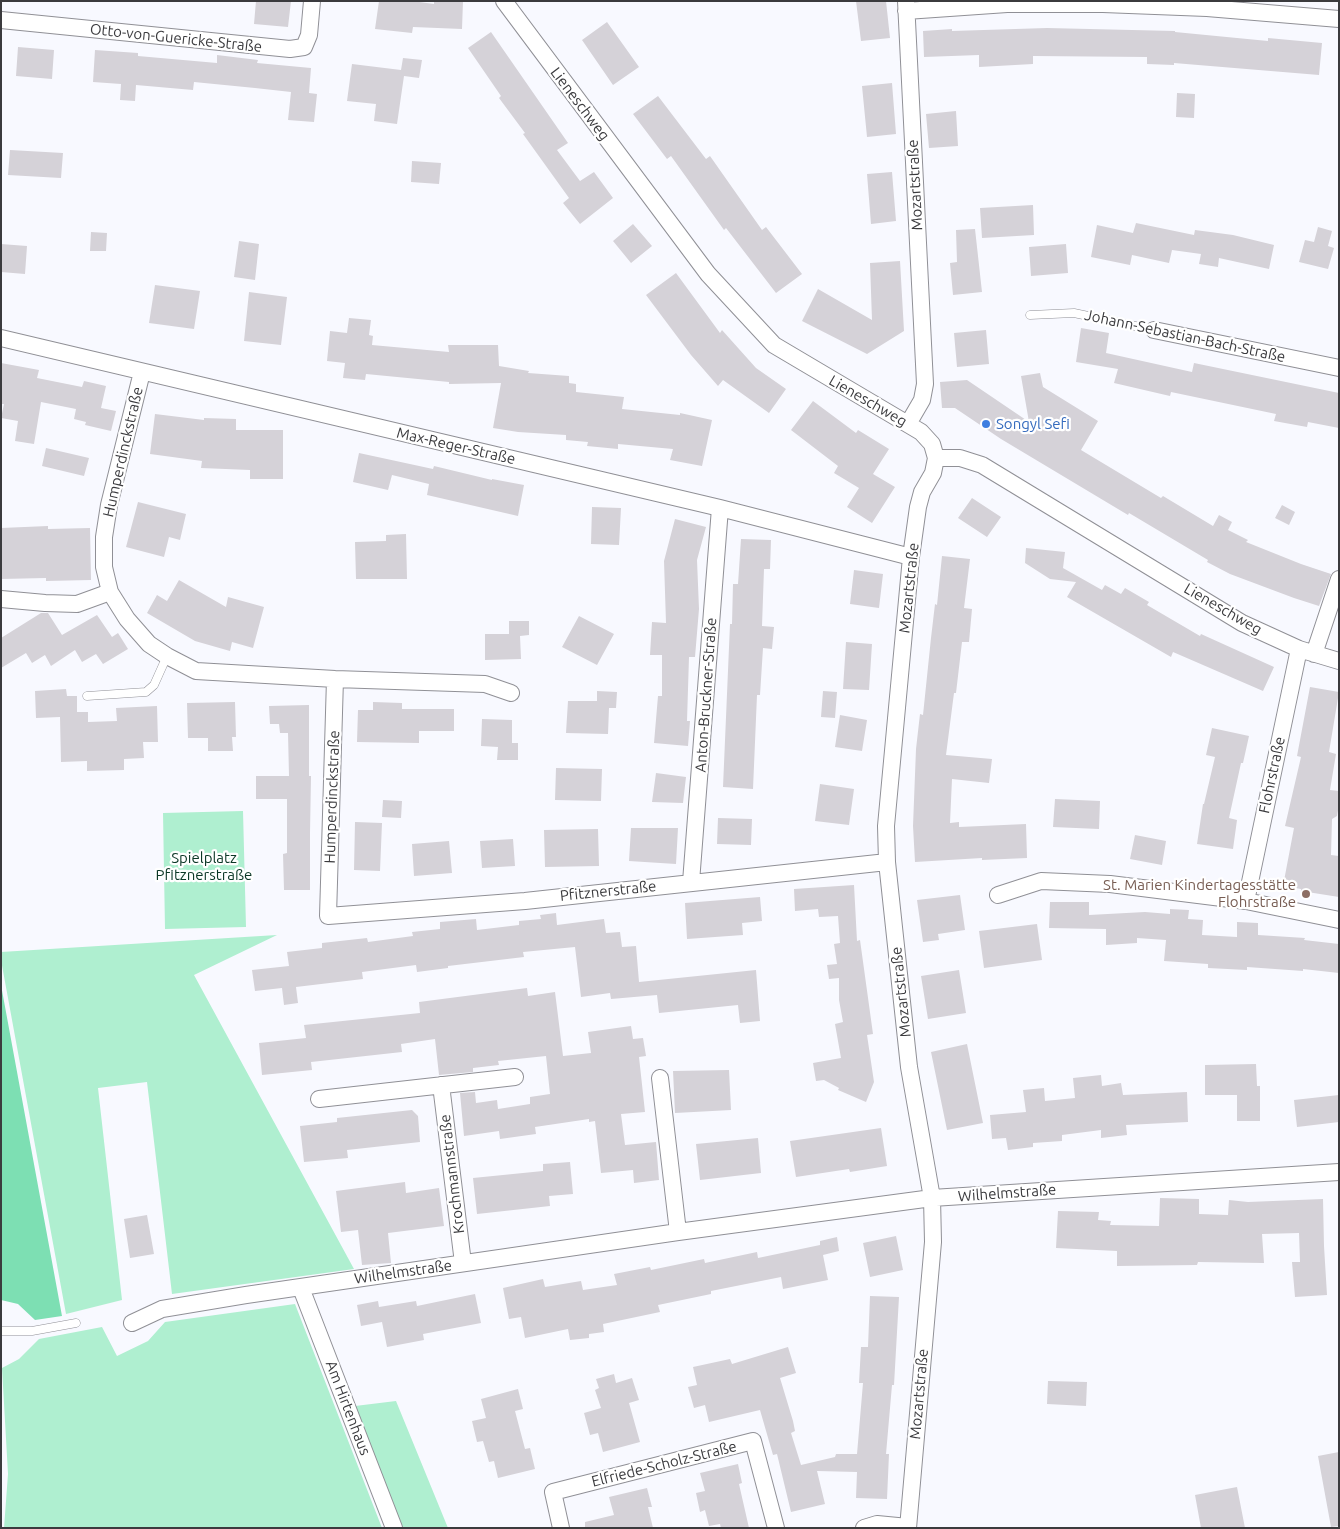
<!DOCTYPE html>
<meta charset="utf-8">
<style>
body{margin:0}
#map{position:relative;width:1340px;height:1529px;overflow:hidden;background:#f8f9ff;font-family:Ubuntu,sans-serif}
canvas{display:block}
.frame{position:absolute;inset:0;border:2px solid #3b3b3e;pointer-events:none}
</style>
<div id="map">
<canvas width="1340" height="1529"></canvas>
<div class="frame"></div>
</div>
<script>
const ctx = document.querySelector('canvas').getContext('2d');
ctx.lineJoin = 'round';
function fillPath(path, color) { ctx.fillStyle = color; ctx.fill(path, 'evenodd'); }
const poly = rows => new Path2D(rows.map(r => 'M' + r).join(''));
function stroke(path, color, width, dash) { ctx.strokeStyle = color; ctx.lineWidth = width; ctx.lineCap = dash ? 'butt' : 'round'; ctx.setLineDash(dash || []); ctx.stroke(path); }
function write(font, color, halo, rows, align = 'center') {
  ctx.font = font + ' Ubuntu,sans-serif'; ctx.lineWidth = 4.5; ctx.setLineDash([]); ctx.textBaseline = 'middle'; ctx.strokeStyle = halo; ctx.fillStyle = color; for (const [text, x, y, turn = 0] of rows) {
    ctx.save(); ctx.translate(x, y); ctx.rotate((+turn || 0) * Math.PI / 180); ctx.textAlign = isNaN(turn) ? turn : align; if (halo) ctx.strokeText(text, 0, 0); ctx.fillText(text, 0, 0); ctx.restore();
  }
}
fillPath(poly([
 [243,811,246,927,165,929,163,813],
 [277,935,194,975,354,1269,172,1294,147,1082,98,1088,122,1300,66,1314,1,960,1,952],
 [295,1304,382,1528,4,1528,8,1474,2,1368,19,1359,39,1339,102,1327,117,1356,148,1341,165,1322],
 [396,1401,448,1528,402,1528,355,1406]
]), '#afefd0');
fillPath(poly([
 [1,985,62,1316,35,1320,18,1304,1,1300]
]), '#7ddfb3');
fillPath(poly([
 [256,1,291,1,288,27,254,24],
 [379,1,412,1,434,4,434,1,463,1,462,29,413,27,412,33,375,29],
 [856,1,886,1,890,38,861,41],
 [607,22,639,67,613,85,582,40],
 [1047,28,1175,31,1175,32,1268,41,1268,38,1322,43,1319,75,1174,63,1174,65,1147,64,1147,57,1033,56,1033,64,979,67,979,55,924,57,923,31,952,29,952,31],
 [491,32,568,143,557,150,580,181,594,172,613,198,580,224,563,203,569,198,523,134,525,133,499,98,501,96,468,48],
 [18,47,54,50,52,79,16,76],
 [95,50,138,53,138,56,217,63,217,55,258,60,257,63,311,68,309,93,317,94,314,122,288,120,291,92,255,88,194,82,193,90,136,85,135,101,120,100,121,84,93,82],
 [403,58,422,60,419,78,404,76,397,124,374,121,376,104,347,101,352,64,401,70],
 [892,83,896,134,867,137,862,86],
 [1177,93,1195,94,1194,118,1176,117],
 [658,96,706,159,710,156,762,230,766,227,802,274,776,293,726,228,724,230,671,156,667,159,633,114],
 [956,111,958,146,929,148,926,114],
 [10,150,63,153,61,178,8,175],
 [412,161,441,163,439,184,411,182],
 [892,172,896,221,871,224,867,174],
 [1033,205,1034,235,982,238,980,208],
 [1136,223,1194,235,1195,230,1233,235,1274,245,1269,269,1219,258,1218,267,1199,264,1201,254,1172,250,1169,263,1132,255,1130,265,1091,257,1097,225,1133,233],
 [633,224,652,246,631,263,613,241],
 [1318,227,1332,231,1328,246,1334,248,1328,269,1299,262,1305,240,1314,242],
 [975,229,982,292,953,295,950,263,957,262,956,230],
 [91,232,107,233,106,251,90,251],
 [239,241,259,244,255,280,234,277],
 [1,244,27,246,25,274,1,272],
 [1066,244,1068,273,1031,276,1029,247],
 [900,261,904,331,867,354,802,321,818,289,872,320,870,263],
 [676,273,720,333,722,330,756,368,786,389,769,413,723,380,718,386,691,355,646,295],
 [155,285,200,291,194,329,149,323],
 [249,292,287,297,281,345,244,341],
 [349,318,371,320,369,335,373,336,372,345,449,352,448,345,498,345,499,366,529,371,528,373,569,376,569,383,576,384,576,392,624,397,622,409,680,415,680,413,712,420,702,466,670,460,673,449,618,444,618,449,587,446,588,442,566,440,566,435,518,432,493,428,501,383,449,384,449,382,366,374,365,380,343,378,345,363,327,361,330,331,347,333],
 [1081,328,1109,333,1106,353,1192,372,1194,363,1339,393,1339,428,1308,422,1307,427,1274,421,1276,414,1171,392,1170,396,1114,383,1118,369,1076,362],
 [986,330,989,364,957,367,954,333],
 [1,363,39,370,37,378,82,387,84,381,106,386,101,408,116,411,111,431,85,425,86,422,74,419,76,409,41,402,34,444,15,441,18,421,1,418,4,404,1,404],
 [1040,373,1043,387,1098,421,1081,450,1161,498,1163,496,1213,526,1219,515,1232,522,1228,530,1248,540,1246,542,1301,564,1331,574,1319,606,1294,598,1230,574,1207,562,1208,560,1129,513,1128,515,1001,439,955,408,942,408,940,382,967,380,1029,422,1021,376],
 [813,401,856,433,858,430,889,449,873,474,895,487,872,523,847,507,859,488,834,473,838,466,791,430],
 [155,414,204,420,204,418,236,419,236,430,283,430,283,479,250,479,250,470,201,468,202,461,150,454],
 [46,448,89,458,84,476,42,466],
 [359,453,433,469,434,466,492,480,492,479,524,485,518,516,427,495,429,484,392,475,388,490,353,482],
 [972,498,1001,517,987,537,958,518],
 [138,502,186,514,180,540,169,537,164,557,126,547],
 [1282,505,1295,512,1289,525,1275,518],
 [592,507,621,508,619,545,591,544],
 [675,519,706,527,697,560,699,609,695,657,689,657,687,721,690,721,688,746,654,743,658,696,662,696,662,655,650,655,652,622,666,623,664,561],
 [48,526,48,529,90,528,91,580,46,581,46,578,1,579,1,528],
 [406,534,407,579,356,579,355,542,386,541,386,535],
 [741,539,771,540,770,569,764,569,762,626,774,627,772,649,763,648,760,695,757,695,753,789,723,787,730,624,732,624,733,584,738,584],
 [1026,548,1065,552,1063,568,1102,590,1105,585,1121,594,1125,588,1149,602,1147,605,1200,636,1201,634,1274,667,1263,691,1173,652,1171,657,1067,597,1076,582,1050,579,1025,563],
 [942,556,970,559,964,608,972,609,969,642,962,642,956,693,954,693,946,755,992,759,989,783,952,779,950,823,959,822,959,827,1026,824,1027,858,982,860,982,858,915,862,913,826,916,749,920,714,923,715,931,638,935,604,937,605],
 [854,570,883,574,879,608,850,604],
 [179,580,226,607,228,597,264,607,253,648,232,642,230,651,195,641,147,613,157,595,167,601],
 [41,613,48,613,62,635,97,615,112,637,118,633,128,649,103,664,96,654,82,662,75,650,51,666,45,655,32,663,26,653,1,668,1,638],
 [579,616,614,634,597,665,562,647],
 [509,621,529,621,529,635,520,636,521,659,485,660,485,634,509,634],
 [846,642,872,644,869,690,843,689],
 [1310,687,1339,692,1329,752,1336,754,1330,790,1339,791,1339,805,1337,816,1332,819,1331,855,1339,856,1339,897,1301,891,1301,889,1283,886,1294,828,1285,826,1301,757,1297,756],
 [66,689,67,696,77,696,77,712,88,712,88,722,117,721,116,708,157,706,158,742,143,742,144,758,124,759,124,770,87,771,87,761,61,762,60,717,36,718,35,691],
 [597,691,617,692,616,708,609,708,608,734,566,733,568,701,597,701],
 [823,691,837,692,835,718,821,717],
 [235,702,236,737,232,737,233,751,208,751,208,738,188,738,187,703],
 [373,702,402,703,402,709,454,709,454,731,419,731,419,743,357,742,358,710,373,710],
 [309,705,309,776,311,776,310,833,310,890,284,890,283,854,287,853,287,799,256,799,256,776,289,776,288,733,280,733,279,724,270,724,269,706],
 [840,715,867,720,862,751,835,747],
 [482,719,512,720,512,743,518,743,518,760,497,760,498,747,481,746],
 [1212,728,1249,736,1243,763,1241,763,1229,818,1237,820,1233,849,1197,844,1203,804,1204,804,1215,757,1206,755],
 [556,768,602,769,601,801,555,800],
 [656,773,686,777,683,803,652,802],
 [820,784,854,789,849,825,815,821],
 [1055,799,1100,801,1099,829,1053,827],
 [383,800,402,801,401,818,382,817],
 [718,818,752,819,751,845,717,844],
 [355,822,382,823,380,871,354,870],
 [631,828,678,828,676,864,629,861],
 [598,829,599,866,545,867,544,830],
 [1135,835,1166,841,1162,865,1130,859],
 [513,839,515,866,482,868,480,841],
 [449,841,452,873,414,876,412,844],
 [854,885,857,941,860,940,873,1034,867,1035,874,1082,866,1102,838,1090,839,1088,824,1080,816,1081,813,1063,841,1058,835,1024,843,1022,839,1000,839,978,829,979,827,965,837,964,834,944,840,943,838,916,819,917,818,909,795,911,794,889],
 [960,895,965,930,938,934,939,940,923,942,917,900],
 [760,897,762,921,742,923,743,935,687,939,685,903],
 [1050,902,1089,902,1089,915,1145,912,1170,914,1170,909,1189,910,1188,919,1203,920,1202,935,1237,937,1237,922,1258,923,1258,935,1305,938,1304,940,1339,944,1339,973,1303,969,1303,971,1247,967,1247,970,1208,968,1208,964,1164,961,1166,940,1137,938,1137,943,1106,945,1106,929,1049,928],
 [556,913,557,925,604,919,606,933,620,932,622,947,636,946,639,982,756,970,760,1021,740,1023,738,1005,659,1013,657,995,611,999,610,993,581,997,575,947,523,952,524,957,448,966,448,968,417,972,416,965,362,972,363,979,296,987,298,1003,284,1005,282,988,255,991,252,970,289,966,287,952,322,948,322,943,367,938,368,942,413,936,412,932,440,929,440,922,476,919,477,930,519,925,519,921,541,919,540,915],
 [1037,924,1042,960,984,968,979,931],
 [959,970,966,1013,928,1019,921,976],
 [527,988,528,996,555,992,563,1056,591,1053,588,1032,631,1026,633,1039,643,1038,646,1056,639,1057,645,1112,621,1114,625,1145,656,1142,659,1180,634,1183,633,1170,601,1173,595,1121,589,1122,589,1119,535,1127,536,1134,500,1139,499,1131,464,1136,460,1093,475,1092,476,1103,497,1100,498,1109,530,1104,530,1097,550,1094,546,1056,498,1061,499,1065,473,1068,473,1072,439,1075,435,1039,401,1044,402,1052,311,1062,312,1070,262,1075,259,1043,306,1038,304,1025,420,1013,419,1002],
 [967,1044,983,1123,947,1130,931,1052],
 [1256,1064,1257,1086,1260,1086,1260,1121,1237,1121,1237,1095,1205,1095,1205,1065],
 [729,1070,731,1110,675,1113,673,1071],
 [1101,1075,1102,1086,1121,1083,1123,1095,1187,1092,1188,1122,1126,1125,1127,1135,1101,1138,1101,1130,1062,1135,1062,1141,1033,1143,1033,1147,1008,1150,1006,1138,992,1139,990,1115,1026,1112,1023,1090,1044,1088,1045,1101,1075,1098,1073,1078],
 [1339,1095,1339,1122,1297,1127,1294,1100],
 [412,1110,418,1116,420,1142,347,1150,348,1158,304,1162,300,1126,337,1122,337,1118],
 [881,1128,887,1166,850,1172,849,1169,796,1177,790,1141],
 [758,1138,761,1173,700,1180,696,1144],
 [570,1162,573,1194,549,1196,550,1206,477,1214,473,1178,543,1171,543,1164],
 [405,1182,406,1193,439,1188,444,1226,388,1233,391,1263,362,1265,358,1230,341,1232,336,1191],
 [1160,1198,1199,1199,1199,1214,1228,1215,1229,1200,1248,1202,1323,1199,1324,1246,1327,1295,1295,1297,1292,1262,1300,1262,1299,1233,1262,1234,1264,1263,1198,1262,1197,1265,1117,1266,1117,1251,1056,1248,1058,1211,1099,1212,1098,1220,1111,1221,1110,1225,1159,1226],
 [147,1215,154,1254,130,1258,124,1219],
 [896,1236,903,1270,870,1277,863,1243],
 [837,1237,839,1251,823,1255,828,1280,783,1289,781,1277,711,1291,711,1294,658,1305,660,1312,603,1324,604,1332,589,1334,589,1338,570,1340,568,1329,525,1338,521,1317,509,1319,503,1288,543,1279,545,1287,581,1281,583,1290,617,1285,614,1274,650,1267,651,1270,704,1259,705,1263,757,1252,758,1258,820,1245,820,1241],
 [475,1294,481,1323,423,1334,424,1340,387,1347,382,1322,361,1326,357,1305,378,1301,379,1307,416,1301,417,1306],
 [870,1296,899,1297,894,1385,892,1385,886,1454,889,1454,887,1499,856,1498,857,1472,817,1471,825,1504,791,1512,777,1454,773,1455,760,1410,709,1422,705,1405,694,1408,688,1387,697,1385,693,1367,730,1359,732,1364,788,1347,796,1373,780,1378,793,1421,795,1431,791,1433,801,1465,835,1457,836,1454,857,1454,863,1383,859,1383,861,1347,868,1347],
 [614,1374,616,1383,632,1378,639,1400,629,1403,640,1442,603,1452,598,1433,590,1435,584,1413,601,1408,595,1390,599,1388,596,1379],
 [1048,1381,1087,1382,1086,1406,1047,1404],
 [518,1389,523,1409,515,1411,525,1449,530,1448,535,1469,498,1478,494,1461,489,1462,483,1441,477,1442,472,1421,486,1418,481,1399],
 [1339,1452,1339,1526,1331,1527,1318,1456],
 [738,1464,742,1483,739,1484,749,1528,721,1528,720,1524,709,1526,705,1510,700,1512,696,1493,705,1491,700,1473],
 [1237,1487,1245,1528,1201,1528,1195,1495],
 [647,1488,652,1507,648,1507,653,1528,585,1528,585,1522,614,1515,609,1497]
]), '#d5d2d8');
const service = poly([
 [1030,315,1074,313,1154,330],
 [87,696,146,692,154,685,167,656],
 [1,1331,32,1331,76,1323]
]);
const minor = poly([
 [504,1,708,274,774,345,921,432,932,444,936,458],
 [906,1,925,384,922,400,908,424],
 [906,11,1007,4,1103,4,1207,8,1339,19],
 [1,20,290,49,304,47,309,35,312,1],
 [1154,330,1339,368],
 [1,338,720,508,911,557],
 [142,372,109,505,104,537,104,567,110,592,127,619,149,644,167,656,196,671,335,679,485,684,511,693],
 [936,458,960,458,982,465,1242,623,1299,649,1339,661],
 [1,599,45,603,77,604,110,592],
 [1314,654,1339,579],
 [335,679,328,916,525,901,887,862],
 [691,882,720,508],
 [998,895,1041,881,1110,884,1246,901,1339,920],
 [1246,901,1299,649],
 [660,1078,678,1232],
 [441,1085,463,1263],
 [319,1099,515,1077],
 [301,1288,394,1528],
 [132,1323,162,1309,246,1295,678,1232,932,1198,1339,1172],
 [561,1528,553,1492,753,1441,776,1528],
 [864,1528,877,1524,908,1527],
 [908,1528,933,1242,932,1198,909,1067,887,862,886,826,911,557,918,507,922,492,933,473,936,458]
]);
stroke(service, '#909096', 9);
stroke(minor, '#909096', 18);
stroke(service, '#fff', 8);
stroke(minor, '#fff', 16);
for (const [x, y, r, color] of [
 [986,424,5,"#3f7fe0"],
 [1306,894,5,"#8d6e63"]
]) { const dot = new Path2D(); dot.arc(x, y, r, 0, 2 * Math.PI); ctx.fillStyle = color; ctx.fill(dot); stroke(dot, '#fff', 2); }
write('15px', '#3b3b3e', '#fff', [
 ["Otto-von-Guericke-Straße",176,38,6],
 ["Lieneschweg",580,104,53],
 ["Mozartstraße",915,185,-93],
 ["Johann-Sebastian-Bach-Straße",1185,336,12],
 ["Lieneschweg",868,401,30],
 ["Max-Reger-Straße",456,446,13],
 ["Humperdinckstraße",123,452,-77],
 ["Mozartstraße",909,588,-84],
 ["Lieneschweg",1223,609,30],
 ["Anton-Bruckner-Straße",706,695,-86],
 ["Flohrstraße",1272,775,-78],
 ["Humperdinckstraße",332,797,-88],
 ["Pfitznerstraße",608,891,-6],
 ["Mozartstraße",901,992,-96],
 ["Krochmannstraße",452,1174,-97],
 ["Wilhelmstraße",1007,1193,-4],
 ["Wilhelmstraße",403,1272,-8],
 ["Mozartstraße",919,1394,-85],
 ["Am Hirtenhaus",348,1408,69],
 ["Elfriede-Scholz-Straße",664,1464,-14]
]);
write('15px', '#366cbe', '#fff', [
 ["Songyl Sefi",996,424]
], 'left');
write('15px', '#0b3726', '#fff', [
 ["Spielplatz",204,858],
 ["Pfitznerstraße",204,875]
]);
write('15px', '#785e54', '#fff', [
 ["St. Marien Kindertagesstätte",1296,885],
 ["Flohrstraße",1296,902]
], 'right');
</script>
